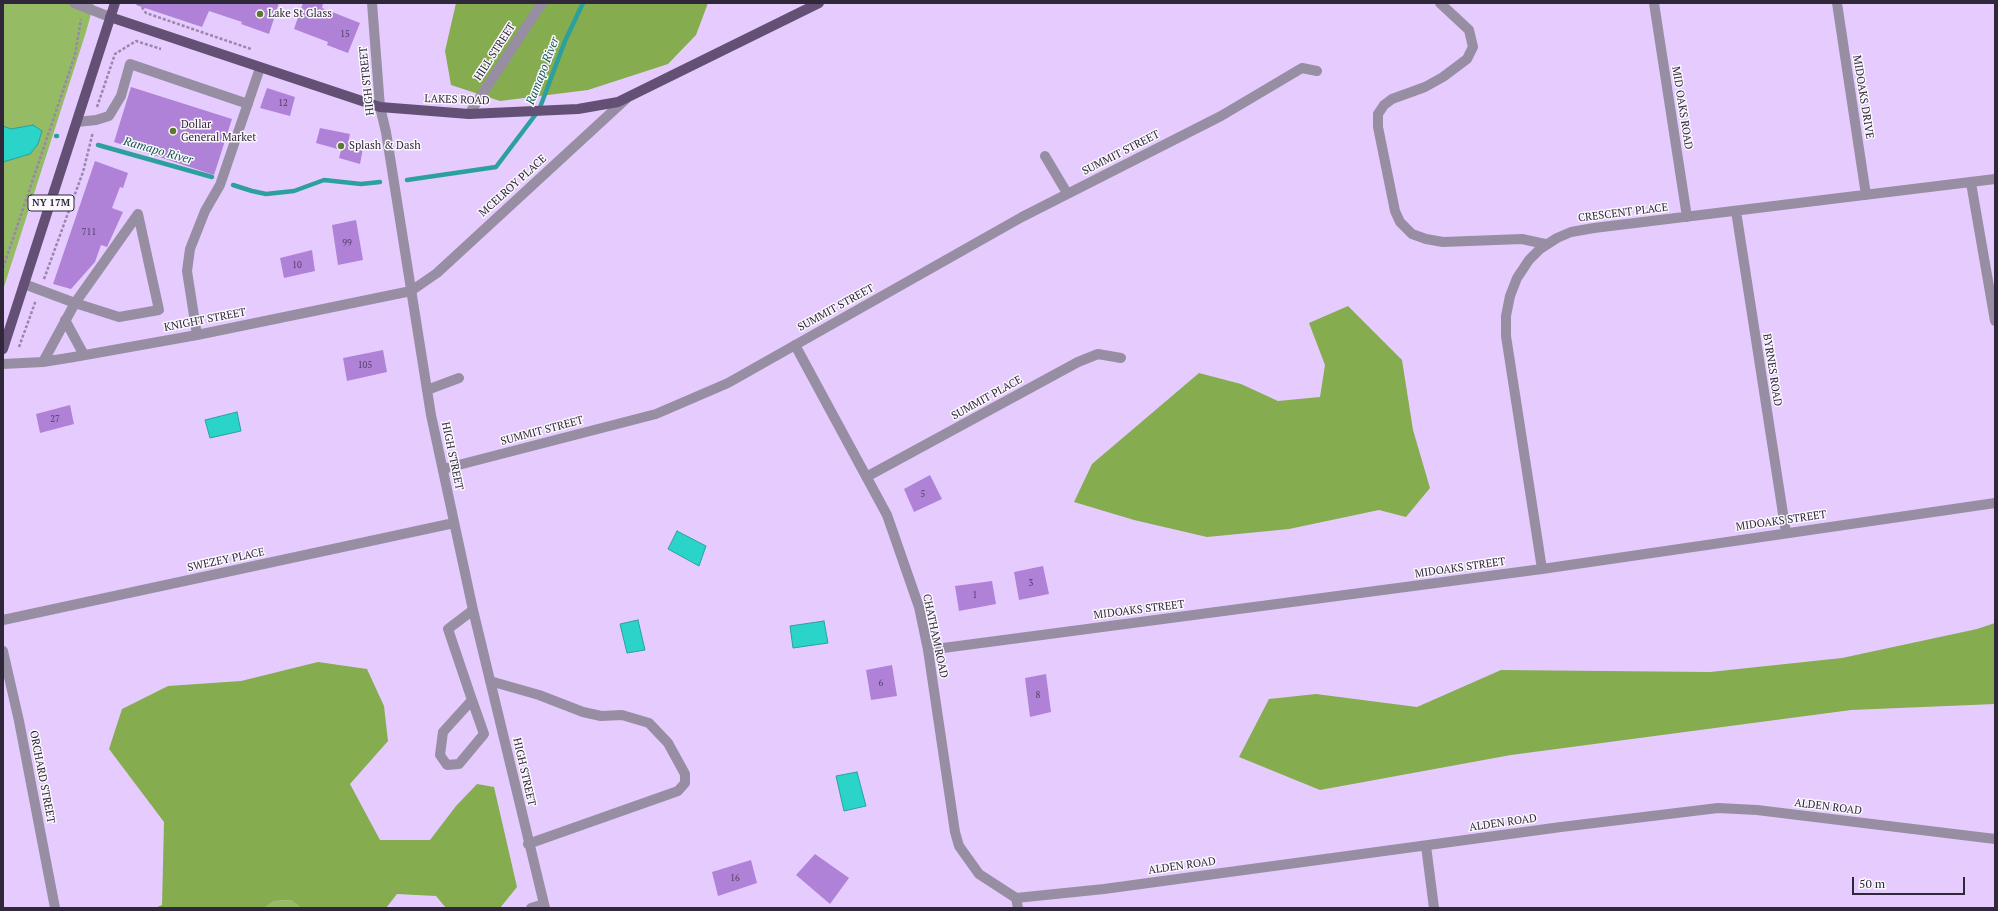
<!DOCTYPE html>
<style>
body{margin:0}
#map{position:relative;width:1998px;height:911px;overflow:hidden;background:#e6ccfe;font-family:"PT Serif",serif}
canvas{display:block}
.frame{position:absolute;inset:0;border:4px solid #31273a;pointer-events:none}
.scale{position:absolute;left:1852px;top:877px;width:113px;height:18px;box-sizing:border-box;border:2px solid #31273a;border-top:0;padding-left:5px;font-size:12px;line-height:14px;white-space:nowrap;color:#31273a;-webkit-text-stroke:3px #faf8fd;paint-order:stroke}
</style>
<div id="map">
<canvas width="1998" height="911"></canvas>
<div class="frame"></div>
<div class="scale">50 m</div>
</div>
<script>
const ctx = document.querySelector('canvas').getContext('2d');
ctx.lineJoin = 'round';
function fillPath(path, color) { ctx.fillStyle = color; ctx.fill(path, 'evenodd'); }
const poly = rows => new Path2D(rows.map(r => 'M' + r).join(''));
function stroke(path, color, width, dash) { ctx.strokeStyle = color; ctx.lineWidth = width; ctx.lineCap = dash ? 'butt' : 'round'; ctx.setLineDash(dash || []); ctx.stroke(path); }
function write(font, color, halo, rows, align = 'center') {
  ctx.font = font + ' "PT Serif",serif'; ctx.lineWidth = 3; ctx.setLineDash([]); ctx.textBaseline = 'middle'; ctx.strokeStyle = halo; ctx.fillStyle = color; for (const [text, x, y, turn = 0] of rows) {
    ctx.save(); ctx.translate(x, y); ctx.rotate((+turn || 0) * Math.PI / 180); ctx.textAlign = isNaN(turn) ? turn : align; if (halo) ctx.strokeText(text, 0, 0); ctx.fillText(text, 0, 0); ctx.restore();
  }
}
fillPath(poly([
 [3,3,94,3,86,32,3,290],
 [291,900,301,908,264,908,274,901]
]), '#96bb65');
fillPath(poly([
 [456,3,708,3,696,35,668,64,588,90,500,101,451,85,445,51],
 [1348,306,1402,360,1413,430,1430,488,1406,517,1379,510,1289,529,1207,537,1134,520,1074,502,1092,464,1199,373,1241,384,1278,401,1320,397,1325,365,1309,323],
 [1995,623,1995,704,1851,710,1511,755,1320,790,1239,757,1269,699,1316,694,1417,707,1501,670,1710,672,1842,658,1977,629],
 [318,662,367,669,384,706,388,741,350,784,380,840,430,840,456,806,477,784,494,787,517,887,500,908,446,908,436,896,397,894,386,908,301,908,291,900,274,901,264,908,155,908,162,905,164,822,109,749,122,709,168,686,241,681]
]), '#85ac4e');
const water = poly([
 [33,125,42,131,38,144,30,154,3,162,3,126,11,129,33,125],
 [237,412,241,431,210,438,205,420,237,412],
 [677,531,706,546,699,566,668,549,677,531],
 [638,620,645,650,627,653,620,624,638,620],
 [824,621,828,643,793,648,790,626,824,621],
 [857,772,866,806,844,811,836,776,857,772]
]);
fillPath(water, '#2ad4c9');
stroke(water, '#2ca09e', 1);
stroke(poly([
 [56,136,57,136],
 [98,145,212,177],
 [407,180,496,167,539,110,565,41,583,3],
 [233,185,252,191,266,194,294,191,324,180,361,184,380,182]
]), '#2ca09e', 4.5);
fillPath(poly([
 [137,3,279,3,269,34,241,24,242,22,209,11,202,27,136,5],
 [303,3,323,3,322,8,360,23,348,53,327,45,328,42,294,29],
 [131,87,232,119,214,175,114,142],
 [267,88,295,97,290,116,260,108],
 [320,128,350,134,348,143,363,148,360,164,339,158,341,150,316,143],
 [95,161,128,173,123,188,120,187,112,208,123,212,107,247,101,245,95,262,71,289,53,284],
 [356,220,363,260,338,265,332,225],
 [312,250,315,271,284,278,280,258],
 [383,350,387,372,347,381,343,358],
 [70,405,74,424,40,433,36,414],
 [930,475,942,499,914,512,904,489],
 [1043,566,1049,594,1019,600,1014,572],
 [992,581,996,604,959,611,955,586],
 [892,665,897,696,871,700,866,670],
 [1046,674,1051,712,1030,717,1025,678],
 [815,854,849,878,830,904,796,875],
 [751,860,757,883,718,896,712,872]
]), '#b082d7');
stroke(poly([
 [139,3,146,13,251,49],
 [97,107,115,54,136,41,161,49],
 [3,268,75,55,81,19],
 [44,279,83,172,93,132],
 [19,347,36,300]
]), '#9986aa', 2.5, [3, 2]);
stroke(poly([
 [74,3,110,17],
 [372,3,380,107,386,132,431,415,473,610,545,908],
 [1440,3,1469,30,1473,47,1467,59,1443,77,1425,87,1392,99,1384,105,1378,114,1378,127,1395,211,1400,222,1412,234,1426,239,1443,242,1522,239,1545,244],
 [1654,3,1687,217],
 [1837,3,1866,195],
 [469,114,542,3],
 [77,122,96,120,109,116,121,96,130,64,248,104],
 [1045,156,1067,193],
 [1971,183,1995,321],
 [1736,211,1786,533],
 [24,284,75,303,119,317,159,310,138,214,75,303,43,362],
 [65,320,84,355],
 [197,335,187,271,190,249,205,211,220,185,260,68],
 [795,345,887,515,919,607,928,650,955,832,959,846,979,874,1016,898,1018,908],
 [3,364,43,362,74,357,197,335,411,291,437,273,626,99],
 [427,390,459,378],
 [443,469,656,414,728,383,1022,217,1221,116,1302,68,1317,71],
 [868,476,1078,362,1098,354,1121,358],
 [1542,569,1506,336,1506,316,1510,296,1517,278,1529,260,1540,249,1557,238,1571,232,1594,228,1995,179],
 [3,620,454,523],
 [928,650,1542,569,1995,503],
 [3,651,19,721,55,908],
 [490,681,539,695,583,712,601,716,622,715,649,723,668,743,685,774,685,783,678,791,528,844],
 [472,700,484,734,459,764,447,765,440,755,443,732,472,700],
 [472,700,448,629,473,610],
 [1426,846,1434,908],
 [1016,898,1104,889,1561,827,1718,808,1757,810,1995,839],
 [531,908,544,904]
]), '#988ea3', 10);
stroke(poly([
 [110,17,380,107,469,114,578,109,618,102,819,3],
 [3,349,115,3]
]), '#645075', 10);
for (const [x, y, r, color] of [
 [260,14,4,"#5b792f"],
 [173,131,4,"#5b792f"],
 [341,146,4,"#5b792f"]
]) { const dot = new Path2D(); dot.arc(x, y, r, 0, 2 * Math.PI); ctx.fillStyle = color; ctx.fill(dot); stroke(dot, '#faf8fd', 1.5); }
write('9px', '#513e61', null, [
 ["15",345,34],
 ["12",283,103],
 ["711",89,232],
 ["99",347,243],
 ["10",297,265],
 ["105",365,365],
 ["27",55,419],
 ["5",923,494],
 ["3",1031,583],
 ["1",975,595],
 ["6",881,683],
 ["8",1038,695],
 ["16",735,878]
]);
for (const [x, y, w] of [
 [51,203,46]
]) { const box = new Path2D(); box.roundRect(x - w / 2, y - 8, w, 16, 3); ctx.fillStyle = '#faf8fd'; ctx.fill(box); stroke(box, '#31273a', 1); }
write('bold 10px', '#31273a', null, [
 ["NY 17M",51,203]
]);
write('11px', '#31273a', '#faf8fd', [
 ["Lake St Glass",268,14],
 ["Dollar",181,125],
 ["General Market",181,138],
 ["Splash & Dash",349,146]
], 'left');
write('11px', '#31273a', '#faf8fd', [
 ["HILL STREET",495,52,-57],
 ["HIGH STREET",367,81,-96],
 ["MIDOAKS DRIVE",1863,97,81],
 ["LAKES ROAD",457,100,2],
 ["MID OAKS ROAD",1682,108,81],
 ["SUMMIT STREET",1121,153,-27],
 ["MCELROY PLACE",513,186,-42],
 ["CRESCENT PLACE",1623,213,-7],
 ["SUMMIT STREET",836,308,-29],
 ["KNIGHT STREET",205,320,-11],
 ["BYRNES ROAD",1772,370,81],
 ["SUMMIT PLACE",987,398,-29],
 ["SUMMIT STREET",542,431,-15],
 ["HIGH STREET",452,456,78],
 ["MIDOAKS STREET",1781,521,-8],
 ["SWEZEY PLACE",226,560,-12],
 ["MIDOAKS STREET",1460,568,-8],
 ["MIDOAKS STREET",1139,610,-7],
 ["CHATHAM ROAD",935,636,78],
 ["HIGH STREET",524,772,77],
 ["ORCHARD STREET",42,777,79],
 ["ALDEN ROAD",1828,807,7],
 ["ALDEN ROAD",1503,823,-8],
 ["ALDEN ROAD",1182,866,-8]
]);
write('italic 12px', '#135551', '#faf8fd', [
 ["Ramapo River",543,71,-69],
 ["Ramapo River",158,151,16]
]);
</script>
